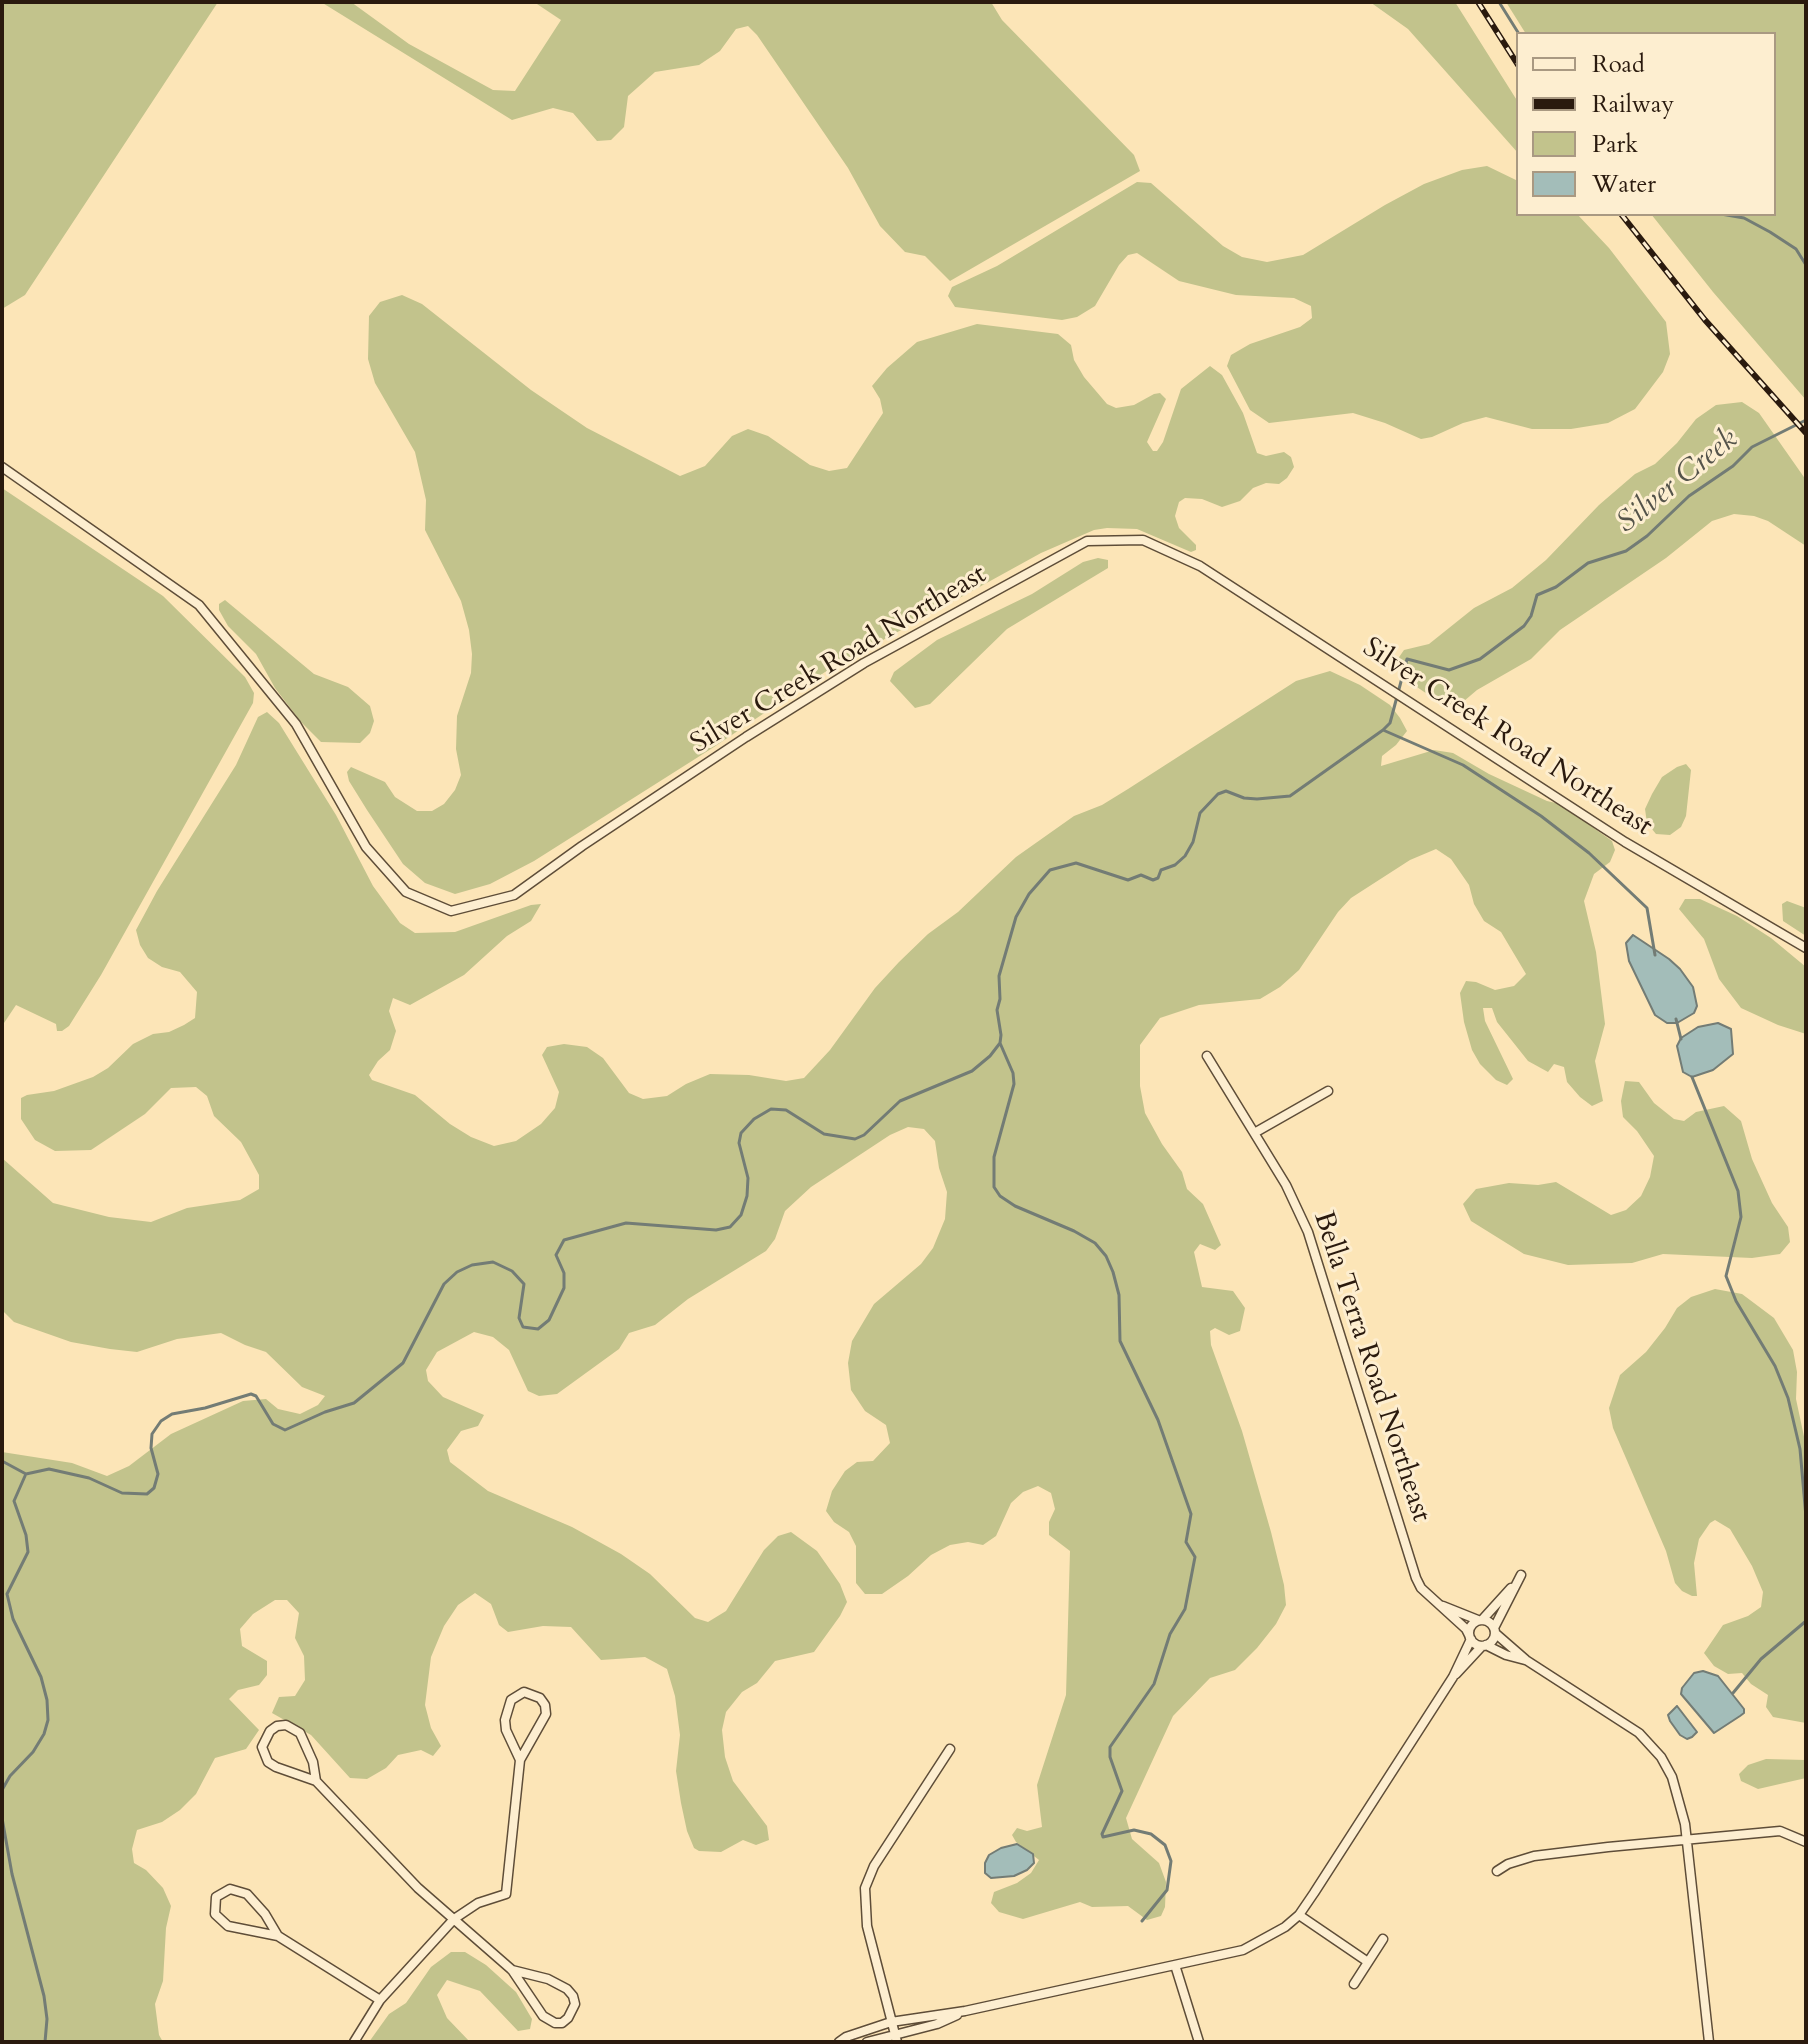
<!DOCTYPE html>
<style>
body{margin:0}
#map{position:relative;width:1808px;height:2044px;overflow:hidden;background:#fce5b7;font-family:Cardo,serif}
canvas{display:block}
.frame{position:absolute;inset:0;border:4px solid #2a1a0e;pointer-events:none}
.legend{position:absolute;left:1516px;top:32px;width:260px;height:184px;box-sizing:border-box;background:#fdeed0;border:2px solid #a99982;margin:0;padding:10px 14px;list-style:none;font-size:24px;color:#2a1a0e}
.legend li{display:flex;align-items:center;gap:16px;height:40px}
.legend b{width:40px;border:2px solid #a99982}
</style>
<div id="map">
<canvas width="1808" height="2044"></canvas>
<div class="frame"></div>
<ul class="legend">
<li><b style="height:10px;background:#fdeed0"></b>Road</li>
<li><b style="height:10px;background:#2a1a0e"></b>Railway</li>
<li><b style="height:22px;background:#c2c38c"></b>Park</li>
<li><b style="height:22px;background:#a3bdb9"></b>Water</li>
</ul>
</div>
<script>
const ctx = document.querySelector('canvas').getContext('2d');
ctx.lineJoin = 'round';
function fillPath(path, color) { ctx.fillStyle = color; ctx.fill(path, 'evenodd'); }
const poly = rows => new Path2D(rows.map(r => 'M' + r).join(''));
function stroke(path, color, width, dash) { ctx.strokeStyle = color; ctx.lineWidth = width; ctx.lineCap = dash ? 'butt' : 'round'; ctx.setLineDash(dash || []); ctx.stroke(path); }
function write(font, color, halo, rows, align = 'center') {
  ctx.font = font + ' Cardo,serif'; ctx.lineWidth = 6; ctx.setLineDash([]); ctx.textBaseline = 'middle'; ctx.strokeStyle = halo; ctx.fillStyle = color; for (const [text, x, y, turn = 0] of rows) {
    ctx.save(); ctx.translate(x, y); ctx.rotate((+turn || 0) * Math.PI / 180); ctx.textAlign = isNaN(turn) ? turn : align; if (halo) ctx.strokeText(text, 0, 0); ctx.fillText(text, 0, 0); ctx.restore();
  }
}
fillPath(poly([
 [2,2,218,2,25,295,2,309],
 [321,2,351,2,409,44,493,90,515,91,561,20,534,2,991,2,1002,20,1134,155,1140,171,950,281,925,256,905,252,880,226,848,168,757,35,748,26,736,29,720,51,699,65,655,72,628,96,624,127,611,140,597,141,573,113,553,108,512,120],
 [1370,2,1455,2,1518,102,1518,153,1408,29],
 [1506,2,1806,2,1806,400,1713,292,1651,214,1774,214,1774,34,1526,34],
 [1487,166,1518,181,1518,214,1577,214,1609,248,1666,322,1670,354,1663,372,1635,409,1608,423,1571,429,1532,429,1486,417,1463,423,1432,437,1421,439,1385,423,1353,413,1269,423,1250,410,1227,366,1231,355,1250,344,1300,327,1312,318,1311,306,1294,298,1236,295,1179,281,1137,253,1128,255,1119,265,1095,306,1077,317,1062,320,955,307,948,296,952,287,997,266,1137,182,1151,183,1223,246,1242,257,1267,262,1303,255,1385,205,1424,184,1462,170],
 [402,295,422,304,531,390,587,428,680,476,705,466,732,436,748,429,768,436,810,465,829,471,847,468,883,413,880,399,872,386,887,368,917,342,977,324,1058,334,1071,345,1074,360,1084,377,1107,404,1116,408,1134,405,1154,394,1160,393,1166,399,1147,442,1153,451,1157,451,1163,442,1181,389,1210,366,1222,375,1243,413,1257,453,1266,456,1284,452,1291,457,1294,467,1287,478,1279,484,1266,483,1253,488,1240,501,1222,507,1202,499,1185,498,1179,502,1175,516,1179,528,1196,545,1196,550,1191,552,1137,529,1107,528,1094,530,1041,553,825,672,714,747,534,861,490,884,455,894,425,883,403,864,367,810,349,781,347,772,351,767,385,782,395,797,417,811,432,811,444,804,455,790,461,775,456,749,457,716,471,673,472,654,469,630,461,601,425,530,426,500,415,452,375,383,368,359,369,316,380,302],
 [1742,402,1759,413,1806,480,1806,546,1768,521,1754,516,1734,514,1712,521,1666,558,1560,630,1531,659,1477,690,1457,707,1433,698,1411,683,1395,663,1404,650,1429,644,1474,608,1512,588,1546,560,1599,505,1635,474,1655,464,1677,443,1696,419,1716,405],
 [2,488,163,596,245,677,254,693,253,703,101,975,69,1026,62,1031,57,1031,56,1024,16,1005,2,1026],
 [1098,558,1108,560,1108,568,1007,629,930,704,915,708,890,681,894,672,937,640,1032,594,1083,562],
 [225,600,314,674,348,687,370,706,374,721,370,733,360,743,321,742,301,722,275,688,256,654,228,626,219,610,219,604],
 [1330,671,1360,685,1390,705,1400,718,1407,731,1396,745,1382,756,1381,766,1434,750,1453,753,1489,774,1547,801,1560,804,1612,841,1615,850,1610,862,1594,874,1584,901,1596,952,1605,1024,1595,1061,1603,1101,1592,1106,1580,1097,1567,1082,1564,1067,1554,1064,1548,1072,1528,1061,1497,1022,1492,1008,1483,1008,1485,1021,1513,1079,1507,1085,1496,1080,1480,1064,1472,1050,1464,1022,1460,993,1466,981,1476,982,1495,990,1514,986,1526,974,1501,932,1484,921,1474,904,1469,885,1451,859,1436,849,1410,860,1351,898,1338,912,1299,970,1280,987,1260,999,1199,1005,1160,1018,1140,1045,1140,1086,1145,1113,1162,1144,1182,1172,1187,1189,1203,1204,1221,1245,1215,1250,1200,1244,1194,1252,1202,1287,1233,1291,1245,1308,1240,1331,1229,1335,1215,1328,1210,1331,1211,1345,1242,1431,1271,1532,1284,1585,1286,1605,1276,1624,1257,1648,1235,1670,1210,1678,1173,1716,1126,1818,1132,1839,1159,1863,1166,1882,1165,1907,1161,1916,1147,1920,1128,1906,1092,1907,1080,1902,1023,1919,999,1912,991,1903,994,1892,1017,1883,1031,1873,1039,1860,1016,1842,1012,1835,1017,1828,1027,1831,1042,1827,1037,1785,1066,1695,1070,1551,1049,1535,1049,1522,1055,1509,1051,1493,1038,1486,1023,1492,1011,1503,996,1536,983,1545,968,1542,950,1545,931,1555,908,1576,882,1594,865,1594,856,1583,856,1546,849,1532,834,1522,826,1511,832,1491,845,1471,857,1462,873,1461,890,1443,886,1425,865,1411,851,1390,848,1363,852,1341,874,1304,921,1264,933,1248,945,1219,947,1192,939,1168,935,1141,924,1129,908,1127,890,1135,811,1187,785,1211,775,1239,766,1251,688,1299,655,1325,629,1333,619,1349,557,1394,539,1396,528,1391,509,1350,493,1337,474,1332,437,1352,426,1370,428,1381,443,1397,484,1415,478,1426,461,1431,447,1450,450,1462,488,1491,572,1527,621,1554,650,1574,695,1618,708,1622,726,1611,764,1550,778,1536,791,1532,817,1551,840,1584,847,1602,840,1616,814,1652,775,1661,757,1683,742,1692,726,1712,722,1730,725,1757,733,1781,767,1826,769,1840,756,1845,743,1840,721,1852,699,1851,694,1848,687,1831,681,1803,676,1771,680,1735,675,1696,667,1669,645,1657,601,1660,571,1627,543,1626,508,1632,499,1625,491,1604,475,1593,458,1605,444,1626,431,1657,425,1705,431,1728,441,1746,433,1756,421,1750,398,1755,386,1768,367,1779,350,1778,311,1735,272,1713,279,1697,295,1696,305,1680,304,1656,295,1638,299,1613,287,1600,275,1600,253,1614,240,1629,242,1646,267,1661,267,1675,259,1685,238,1690,229,1699,259,1730,246,1749,215,1758,196,1794,180,1810,162,1822,137,1830,132,1849,134,1863,146,1870,163,1888,171,1906,166,1928,163,1981,155,2004,159,2035,163,2042,2,2042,2,1452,72,1463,107,1476,129,1466,171,1434,243,1401,266,1399,278,1409,300,1414,318,1405,325,1396,302,1387,266,1352,245,1345,221,1333,177,1339,137,1352,110,1349,71,1342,14,1322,2,1310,2,1158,53,1203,109,1217,151,1222,187,1208,240,1200,259,1189,259,1175,241,1142,214,1116,207,1096,196,1087,171,1088,145,1114,91,1150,55,1151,35,1140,21,1119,21,1098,27,1095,54,1091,93,1077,108,1068,133,1044,153,1034,169,1032,184,1025,195,1018,197,992,180,972,162,967,148,958,140,945,136,930,157,891,236,765,258,717,267,712,279,723,336,815,373,886,400,923,415,933,455,932,531,905,541,904,531,921,507,936,464,975,410,1005,393,998,389,1011,396,1031,390,1050,378,1061,369,1075,372,1080,415,1095,450,1124,471,1137,494,1146,516,1141,541,1124,555,1108,559,1092,542,1055,547,1047,564,1044,587,1047,603,1058,629,1093,643,1099,667,1096,686,1084,710,1074,749,1075,786,1081,804,1078,830,1050,875,988,899,962,928,934,958,912,1016,857,1074,816,1102,805,1128,789,1296,681],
 [1686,764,1691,770,1686,816,1681,827,1670,835,1656,834,1647,823,1645,809,1652,794,1662,777,1677,767],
 [1685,899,1700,899,1737,916,1771,938,1806,967,1806,1034,1778,1025,1741,1008,1719,979,1704,939,1679,909],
 [1787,901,1806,908,1806,936,1783,921,1782,904],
 [1625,1081,1639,1082,1654,1103,1674,1119,1684,1121,1696,1112,1724,1106,1741,1121,1752,1159,1772,1203,1788,1227,1790,1242,1780,1254,1752,1258,1663,1254,1632,1263,1568,1265,1524,1254,1471,1221,1463,1204,1476,1189,1509,1183,1538,1185,1556,1182,1611,1215,1626,1210,1641,1196,1650,1177,1654,1156,1637,1131,1623,1117,1621,1101],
 [1715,1289,1742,1294,1774,1318,1793,1350,1797,1372,1796,1399,1806,1446,1806,1723,1773,1717,1766,1707,1768,1695,1751,1684,1742,1673,1728,1674,1714,1666,1704,1653,1723,1625,1748,1616,1761,1607,1763,1592,1752,1566,1730,1529,1715,1520,1710,1523,1699,1539,1694,1563,1697,1596,1692,1596,1682,1591,1675,1583,1666,1551,1613,1428,1609,1408,1620,1375,1646,1352,1665,1328,1677,1308,1691,1297],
 [1766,1759,1806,1760,1806,1778,1758,1789,1741,1781,1739,1774,1748,1765],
 [451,1952,465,1952,486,1965,516,1992,532,2019,530,2029,518,2031,480,1991,447,1980,437,1995,447,2018,470,2042,369,2042,389,2014,406,2003,431,1967]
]), '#c2c38c');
const water = poly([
 [1633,935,1669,959,1680,969,1693,987,1697,1006,1694,1013,1677,1023,1667,1023,1655,1015,1629,961,1626,943,1633,935],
 [1718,1023,1731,1029,1733,1054,1713,1070,1692,1077,1683,1072,1677,1046,1681,1038,1698,1027,1718,1023],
 [1703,1671,1718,1676,1744,1709,1744,1713,1740,1716,1714,1733,1681,1694,1682,1688,1694,1673,1703,1671],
 [1677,1706,1697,1732,1692,1737,1687,1739,1680,1735,1670,1721,1668,1715,1677,1706],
 [1017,1844,1033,1854,1034,1863,1027,1870,1014,1876,991,1878,985,1873,985,1863,989,1855,1001,1848,1017,1844]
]);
fillPath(water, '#a3bdb9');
stroke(water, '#737c75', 2);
stroke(poly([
 [1499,2,1519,34],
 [1721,214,1744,218,1770,232,1796,249,1806,265],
 [1383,730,1463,765,1541,816,1589,853,1647,908,1655,955],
 [1676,1019,1681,1039],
 [1000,1043,1013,1073,1014,1084,994,1157,994,1187,1000,1196,1015,1206,1074,1231,1095,1243,1106,1256,1113,1272,1119,1295,1120,1341,1158,1420,1191,1514,1186,1542,1195,1557,1185,1609,1170,1634,1154,1684,1110,1747,1110,1757,1122,1791,1102,1834,1103,1837,1134,1830,1151,1834,1165,1845,1171,1861,1167,1890,1142,1921],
 [1692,1077,1738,1191,1741,1217,1726,1276,1736,1301,1775,1366,1788,1398,1800,1449,1806,1517],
 [2,1461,26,1474,49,1469,89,1478,122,1493,147,1494,154,1488,158,1474,151,1448,152,1434,161,1421,172,1414,205,1408,251,1394,256,1396,273,1424,285,1430,325,1412,354,1403,403,1363,444,1284,457,1272,472,1265,493,1262,512,1271,524,1284,519,1318,523,1327,538,1329,549,1320,564,1288,564,1273,556,1255,564,1240,626,1223,716,1230,730,1227,741,1215,747,1196,748,1178,739,1143,741,1133,754,1119,771,1109,786,1110,824,1134,855,1139,864,1135,900,1101,972,1071,990,1056,1000,1043,1001,1035,997,1010,1000,999,999,976,1016,917,1029,894,1050,870,1076,863,1128,880,1141,875,1153,880,1158,878,1161,870,1175,865,1185,856,1193,842,1200,813,1218,794,1226,791,1244,798,1257,799,1290,796,1383,730,1390,723,1407,659,1449,670,1480,659,1524,626,1531,616,1537,595,1556,587,1588,563,1626,551,1647,536,1689,496,1733,466,1752,447,1806,420],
 [1733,1693,1761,1659,1806,1621],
 [2,1790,10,1776,33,1752,44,1734,48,1720,47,1700,41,1677,13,1619,7,1594,28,1552,26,1535,14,1501,25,1476],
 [2,1818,12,1874,44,1996,47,2019,45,2042]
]), '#737c75', 3);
const minor = poly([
 [2,467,199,605,296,724,366,847,406,892,451,911,514,895,582,846,746,737,864,663,1087,541,1143,540,1200,566,1625,842,1806,948],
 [1207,1056,1286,1185,1308,1232,1416,1578,1421,1588,1466,1629,1469,1635],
 [1256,1132,1328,1091],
 [1443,1606,1478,1620],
 [1482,1620,1511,1588],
 '1469 1633a13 13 0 1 1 26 0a13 13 0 1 1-26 0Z',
 [1494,1628,1521,1575],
 [1495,1633,1526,1660,1639,1733,1661,1757,1672,1777,1685,1824,1709,2042],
 [1486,1645,1506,1655,1525,1660],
 [1456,1674,1482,1646],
 [316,1781,313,1762,300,1733,286,1725,277,1726,270,1731,262,1747,268,1762,276,1767,316,1781,418,1888,512,1970,543,2016,555,2023,562,2023,568,2018,575,2004,573,1996,567,1989,548,1979,512,1970],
 [1497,1871,1508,1864,1534,1856,1608,1847,1780,1831,1806,1842],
 [1299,1915,1368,1962],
 [278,1936,265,1914,247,1894,230,1889,216,1897,215,1914,228,1926,278,1936,380,2000],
 [1175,1965,1199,2042],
 [1354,1984,1383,1939],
 [354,2042,380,2000,454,1919,478,1903,506,1894,520,1760,546,1714,545,1705,540,1698,524,1692,511,1700,505,1720,506,1730,520,1760],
 [839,2042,846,2037,891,2022,965,2011,1243,1950,1285,1927,1299,1915,1314,1893,1453,1677,1471,1639],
 [867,2042,937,2024,957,2015],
 [897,2042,867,1926,865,1888,874,1866,950,1749]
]);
stroke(minor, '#5e4d38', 11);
stroke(minor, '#fdeed0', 8);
const rail = poly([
 [1478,2,1518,65],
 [1621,214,1705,320,1806,433]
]);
stroke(rail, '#2a1a0e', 6);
stroke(rail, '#fdeed0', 3, [9]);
write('28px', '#2a1a0e', '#fdeed0', [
 ["Silver Creek Road Northeast",839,660,-31],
 ["Silver Creek Road Northeast",1507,738,33],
 ["Bella Terra Road Northeast",1371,1367,72]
]);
write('italic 30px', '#54534a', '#fdeed0', [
 ["Silver Creek",1678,482,-39]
]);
</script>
